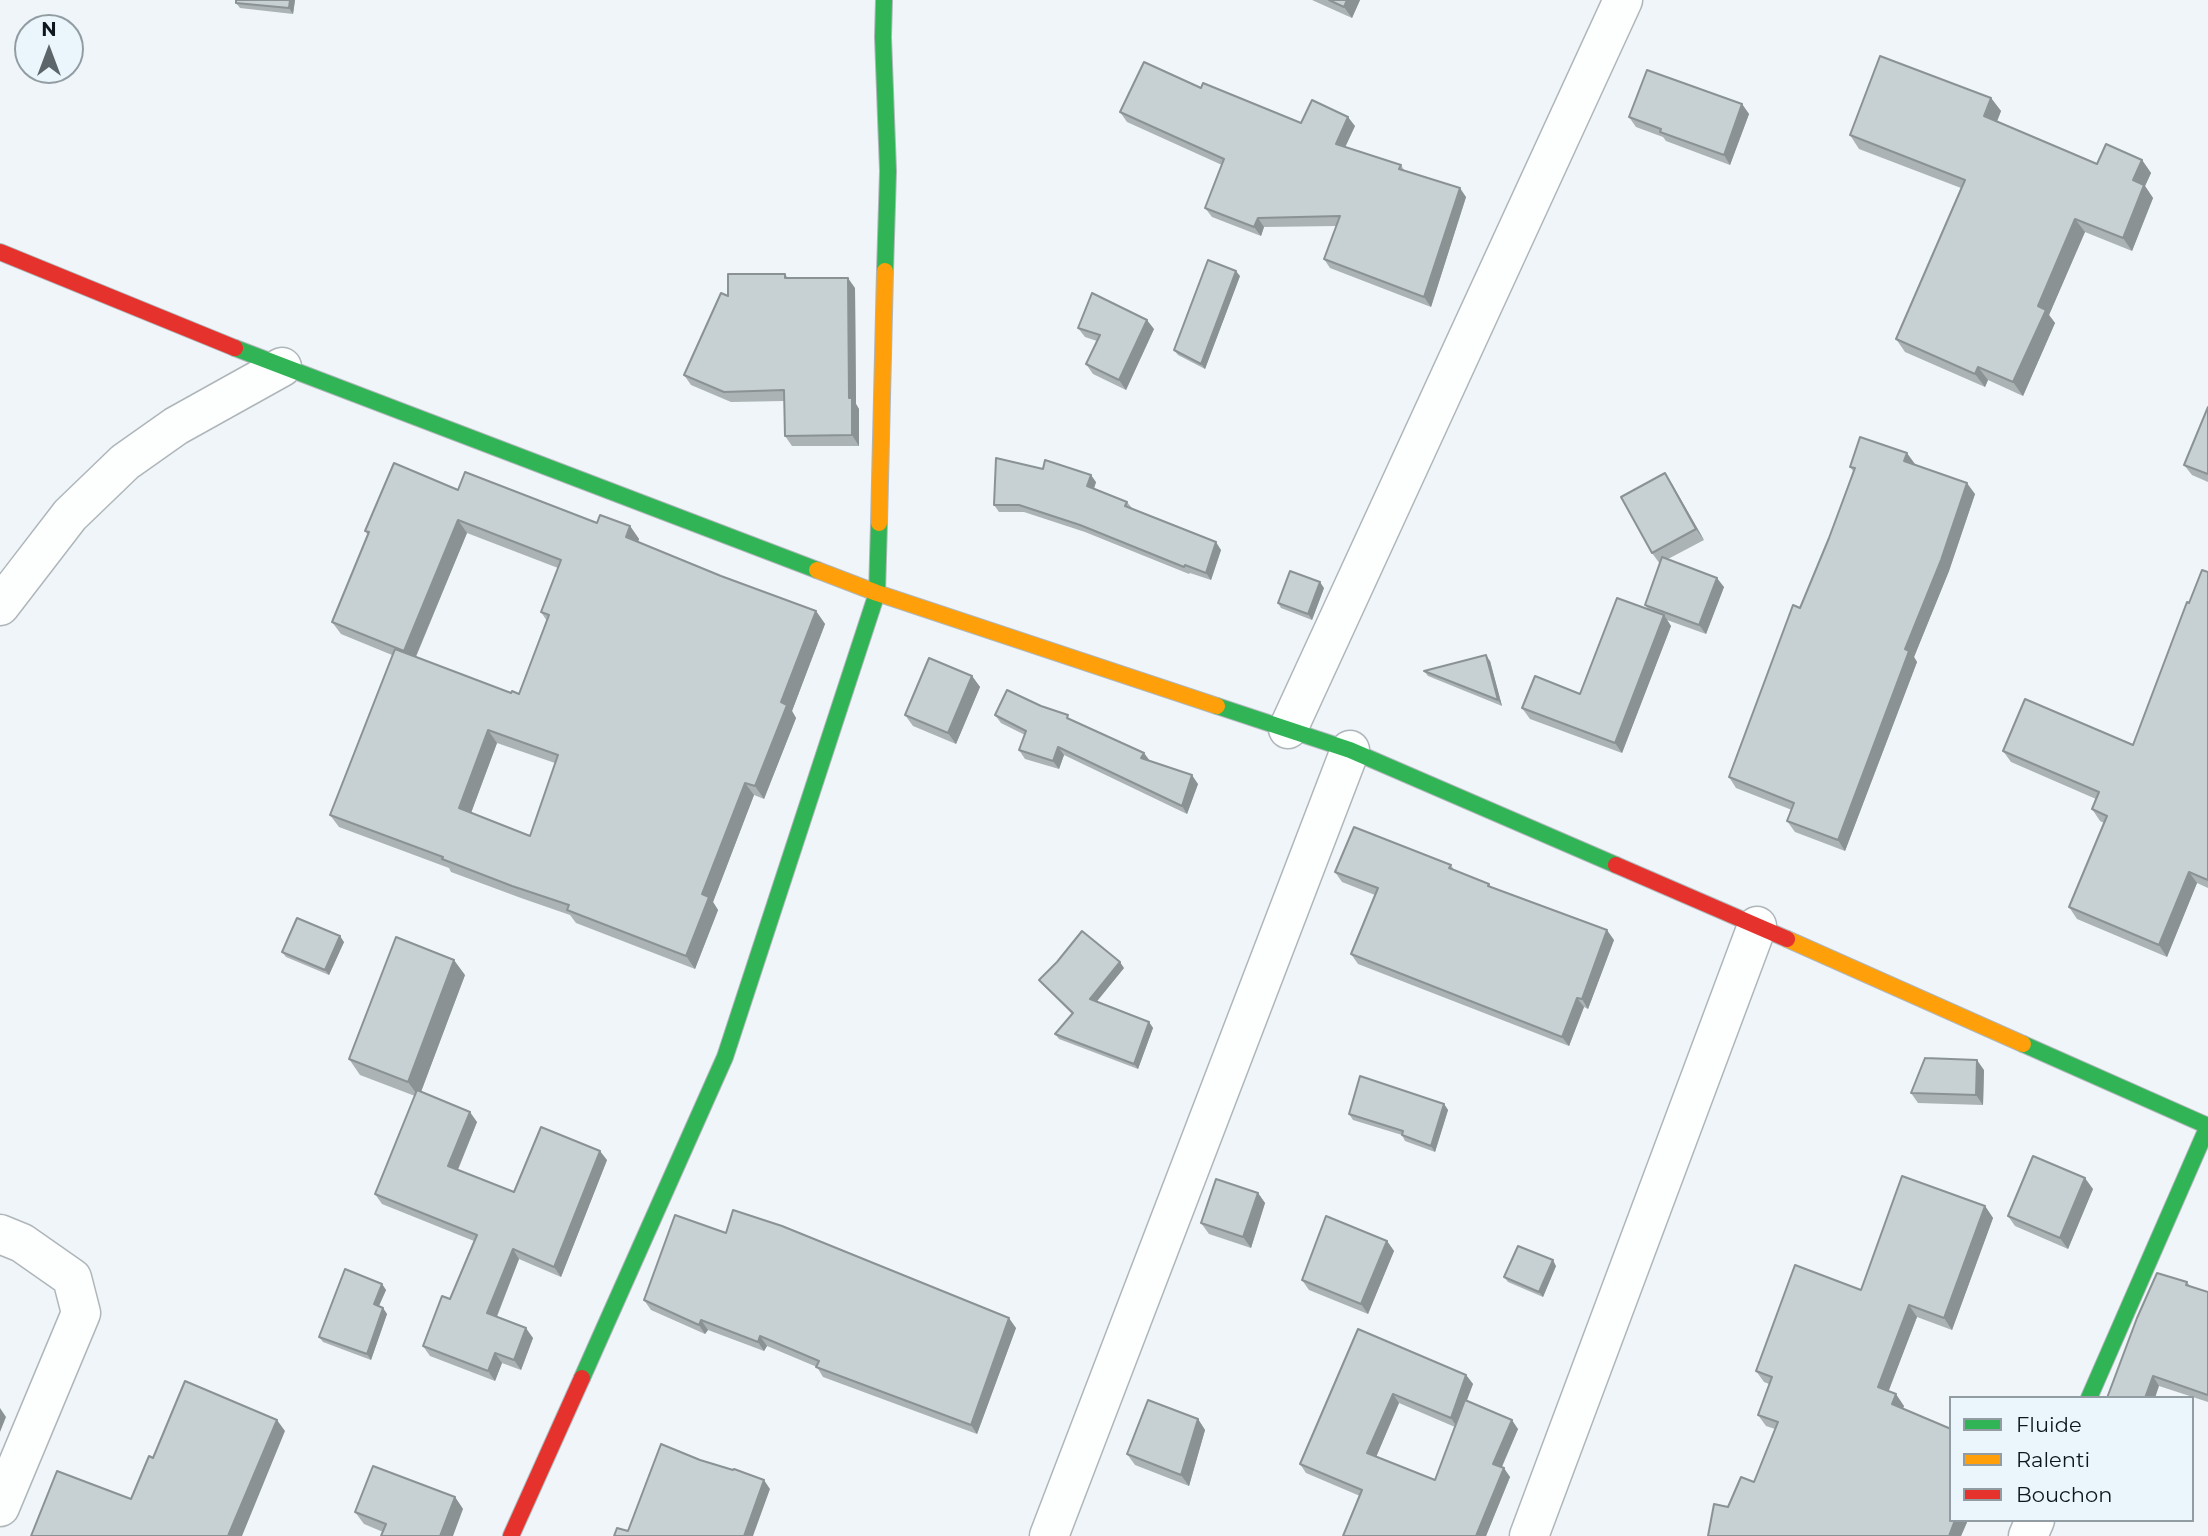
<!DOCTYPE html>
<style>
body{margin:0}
#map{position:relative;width:2208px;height:1536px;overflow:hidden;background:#eff5f8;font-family:Montserrat,sans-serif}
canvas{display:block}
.legend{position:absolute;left:1949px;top:1396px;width:245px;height:126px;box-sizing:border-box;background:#ebf6fc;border:2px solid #929da3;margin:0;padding:9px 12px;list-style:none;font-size:21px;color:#0d171d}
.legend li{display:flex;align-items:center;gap:14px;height:35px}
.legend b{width:35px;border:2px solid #929da3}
.north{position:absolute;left:14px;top:14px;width:70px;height:70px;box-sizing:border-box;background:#ebf6fc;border:2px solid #929da3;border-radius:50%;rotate:0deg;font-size:19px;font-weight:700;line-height:28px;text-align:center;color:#0d171d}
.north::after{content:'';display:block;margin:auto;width:24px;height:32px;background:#5c656a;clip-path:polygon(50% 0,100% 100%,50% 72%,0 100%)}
</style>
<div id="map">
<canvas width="2208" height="1536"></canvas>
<ul class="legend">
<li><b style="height:9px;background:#30b455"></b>Fluide</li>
<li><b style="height:9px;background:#ff9f0a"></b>Ralenti</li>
<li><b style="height:9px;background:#e5322d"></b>Bouchon</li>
</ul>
<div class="north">N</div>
</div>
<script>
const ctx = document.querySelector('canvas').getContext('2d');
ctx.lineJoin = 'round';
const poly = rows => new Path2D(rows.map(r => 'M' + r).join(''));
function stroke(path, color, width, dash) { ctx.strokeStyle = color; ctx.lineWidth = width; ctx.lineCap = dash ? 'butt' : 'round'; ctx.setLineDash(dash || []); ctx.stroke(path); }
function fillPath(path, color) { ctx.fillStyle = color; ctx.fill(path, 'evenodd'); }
const street = poly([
 [0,606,70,515,125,462,176,426,282,367],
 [1288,729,1623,0],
 [0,1234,22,1243,72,1278,81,1313,0,1507],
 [1049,1536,1350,750],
 [1529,1536,1757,926],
 [2028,1536,2035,1520]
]);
const fast = poly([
 [884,0,883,37,888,171,885,271],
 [235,348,817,570],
 [1217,706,1350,750,1616,865],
 [2023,1044,2208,1126,2089,1398],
 [582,1378,725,1057,877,593,879,523]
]);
const slow = poly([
 [879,523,885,271],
 [817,570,877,593,1217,706],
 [1787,939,2023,1044]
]);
const jam = poly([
 [0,252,235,348],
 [1616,865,1787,939],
 [511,1536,582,1378]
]);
stroke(street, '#afb6ba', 41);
stroke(fast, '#afb6ba', 18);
stroke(slow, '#afb6ba', 18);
stroke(jam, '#afb6ba', 18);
stroke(street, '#fdfefe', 38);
stroke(fast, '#30b455', 16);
stroke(slow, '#ff9f0a', 16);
stroke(jam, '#e5322d', 16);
fillPath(poly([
 [295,0,293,14,240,8,236,3],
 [1312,0,1360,0,1352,18],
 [1201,88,1301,123,1355,126,1345,147,1401,165,1404,170,1466,197,1431,307,1330,268,1324,259,1336,226,1264,227,1261,236,1212,217,1205,208,1222,165,1127,122,1120,112],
 [1991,98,2001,111,1997,121,2097,164,2142,160,2151,173,2145,186,2153,198,2132,251,2085,232,2049,315,2055,323,2023,396,1988,380,1985,387,1905,352,1896,339,1961,188,1859,149,1850,135],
 [1742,104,1749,114,1730,165,1666,141,1663,137,1636,127,1629,117],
 [785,274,788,278,855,288,856,404,859,409,859,446,792,446,785,436,784,401,731,402,691,385,684,375,728,296],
 [1240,276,1205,369,1178,355,1174,350],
 [1078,328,1154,329,1126,390,1093,374,1086,364,1097,341,1085,337],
 [2208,407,2208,482,2192,475,2184,465],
 [1915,464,1915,465,1975,494,1949,571,1914,657,1917,662,1845,851,1795,832,1787,821,1792,810,1736,788,1729,777,1829,538,1853,471,1850,467],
 [1096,482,1094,489,1127,502,1132,508,1221,550,1211,580,1190,573,1189,574,1085,532,1024,512,999,512,994,505],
 [1672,484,1704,540,1668,559,1724,587,1706,634,1667,620,1671,626,1622,753,1530,719,1522,708,1580,694,1649,610,1645,605,1660,564,1652,553],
 [458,490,597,523,630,526,639,539,638,542,721,576,816,611,825,624,792,711,796,718,764,799,754,795,713,902,718,910,695,969,576,923,570,915,521,898,451,872,449,868,339,827,330,815,392,655,341,634,332,622,368,535,365,531],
 [467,533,558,568,541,612,547,621,519,694,511,693,416,657],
 [497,743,555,763,530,836,471,813],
 [2208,572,2208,888,2197,883,2167,957,2077,919,2069,907,2104,823,2100,821,2092,809,2096,799,2011,762,2003,751,2133,745,2189,603],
 [1324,588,1312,620,1281,608,1278,603],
 [1490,661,1502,706,1428,676,1424,671],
 [972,676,980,687,956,744,913,726,905,715],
 [995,715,1072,720,1144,753,1149,761,1198,784,1187,814,1064,755,1059,769,1025,759,1019,750,1025,735,1001,723],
 [1451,865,1454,870,1489,884,1491,887,1614,940,1588,1009,1584,1007,1569,1046,1358,964,1351,954,1375,895,1342,882,1335,872],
 [344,942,329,975,286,957,282,952],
 [1124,968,1096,1002,1149,1022,1153,1028,1138,1069,1059,1039,1055,1034,1072,1014,1043,985,1039,980],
 [465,975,421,1092,477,1122,458,1170,514,1192,607,1160,561,1277,519,1259,497,1317,533,1338,521,1370,502,1363,495,1381,430,1356,423,1346,450,1299,474,1241,382,1204,375,1194,415,1096,360,1075,349,1059],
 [1984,1070,1983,1105,1918,1103,1911,1093],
 [1444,1104,1448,1110,1435,1152,1405,1141,1402,1135,1353,1120,1349,1114],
 [2093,1189,2068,1249,2015,1226,2008,1216],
 [1258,1193,1265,1203,1251,1248,1209,1234,1201,1223],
 [1985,1206,1993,1218,1952,1330,1917,1317,1888,1391,1904,1406,1903,1408,1968,1520,1961,1536,1708,1536,1728,1507,1754,1482,1775,1429,1766,1426,1758,1415,1769,1384,1764,1382,1756,1371,1861,1290],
 [726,1233,1016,1328,977,1434,823,1377,817,1367,767,1346,764,1351,708,1330,705,1334,651,1310,644,1300],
 [1387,1241,1394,1251,1368,1314,1309,1290,1302,1280],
 [1556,1266,1543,1297,1508,1282,1504,1277],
 [2187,1282,2190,1286,2208,1292,2208,1402,2159,1386,2107,1398],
 [382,1284,386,1290,379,1306,383,1308,387,1314,371,1360,323,1342,319,1337],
 [1358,1329,1466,1375,1473,1384,1466,1401,1518,1429,1502,1467,1510,1477,1486,1536,1343,1536,1360,1496,1306,1473,1300,1464],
 [1399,1403,1455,1427,1435,1480,1376,1457],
 [1198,1419,1205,1430,1189,1486,1135,1465,1127,1454],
 [455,1497,463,1509,383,1532,364,1524,355,1512]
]), '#abb3b5');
fillPath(poly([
 [290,0,295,0,293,14,289,8],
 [1347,0,1360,0,1352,18,1344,7],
 [1991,98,2001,111,1994,129,1984,116],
 [1742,104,1749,114,1730,165,1724,155],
 [1348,117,1355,126,1342,154,1336,144],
 [2142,160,2151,173,2145,186,2153,198,2132,251,2123,238,2133,180],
 [1460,188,1466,197,1431,307,1424,297],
 [1258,218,1264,227,1261,236,1254,227],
 [2075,219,2085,232,2049,315,2055,323,2023,396,2013,382,2038,306],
 [1236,271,1240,276,1205,369,1201,364],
 [848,278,855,288,856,404,859,409,859,446,852,435,849,398],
 [1147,320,1154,329,1126,390,1119,380],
 [1978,367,1988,380,1985,387,1975,374],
 [1907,453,1915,464,1912,473,1904,461],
 [1665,473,1672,484,1704,540,1696,529],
 [1091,475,1096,482,1092,494,1087,486],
 [1967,483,1975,494,1949,571,1914,657,1917,662,1845,851,1838,840,1905,649],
 [458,520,467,533,413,663,404,651],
 [630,526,639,539,635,550,626,537],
 [1216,542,1221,550,1211,580,1206,573],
 [1717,578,1724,587,1706,634,1699,625],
 [1320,582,1324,588,1312,620,1308,614],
 [816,611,825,624,792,711,796,718,764,799,755,786,781,702],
 [1664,615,1671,626,1622,753,1615,743],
 [1486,655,1490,661,1502,706,1498,700],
 [972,676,980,687,956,744,948,733],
 [488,730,497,743,468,821,459,808],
 [1058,747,1064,755,1059,769,1053,761],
 [1144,753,1150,761,1141,758],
 [1192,775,1198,784,1187,814,1182,806],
 [745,783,754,795,713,902,718,910,695,969,686,956,702,894],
 [2189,872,2197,883,2167,957,2159,945],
 [1607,930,1614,940,1588,1009,1582,999],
 [340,936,344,942,329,975,325,970],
 [454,960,465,975,419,1097,408,1082],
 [1120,962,1124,968,1094,1005,1090,999],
 [1577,998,1584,1007,1569,1046,1562,1037],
 [1149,1022,1153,1028,1138,1069,1134,1064],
 [1977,1060,1984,1070,1983,1105,1976,1095],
 [1444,1104,1448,1110,1435,1152,1431,1146],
 [470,1112,477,1122,455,1176,448,1166],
 [600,1151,607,1160,561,1277,554,1267],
 [2085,1178,2093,1189,2068,1249,2060,1238],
 [1258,1193,1265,1203,1251,1248,1243,1237],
 [1985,1206,1993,1218,1952,1330,1944,1318],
 [1387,1241,1394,1251,1368,1314,1361,1304],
 [513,1249,519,1259,494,1323,487,1313],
 [1553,1260,1556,1266,1543,1297,1539,1292],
 [382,1284,386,1290,377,1310,374,1304],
 [1909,1305,1917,1317,1886,1398,1878,1387],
 [383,1308,387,1314,371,1360,367,1354],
 [1009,1318,1016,1328,977,1434,971,1425],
 [701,1320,708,1330,705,1334,699,1325],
 [526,1328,533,1338,521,1370,514,1360],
 [760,1336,767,1346,764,1351,758,1342],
 [495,1353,502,1363,495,1381,488,1371],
 [1466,1375,1473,1384,1457,1427,1451,1418],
 [2153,1376,2159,1386,2155,1398,2145,1398],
 [1393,1394,1399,1403,1374,1462,1367,1453],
 [1896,1394,1904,1406,1900,1415,1892,1404],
 [0,1408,6,1417,0,1432],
 [1198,1419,1205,1430,1189,1486,1181,1475],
 [277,1420,285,1431,242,1536,228,1536],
 [1512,1420,1518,1429,1499,1473,1493,1464],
 [1504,1468,1510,1477,1486,1536,1476,1536],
 [764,1480,770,1489,753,1536,744,1536],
 [455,1497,463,1509,453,1536,440,1536],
 [1955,1520,1968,1520,1961,1536,1949,1536]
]), '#8b9294');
const building = poly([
 [236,0,290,0,289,8,236,3,236,0],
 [1329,0,1347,0,1344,7,1329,0],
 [1880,56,1991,98,1984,116,2097,164,2106,144,2142,160,2133,180,2144,185,2123,238,2075,219,2038,306,2046,310,2013,382,1978,367,1975,374,1896,339,1965,180,1850,135,1880,56],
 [1144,62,1201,88,1203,83,1301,123,1312,100,1348,117,1336,144,1401,165,1399,169,1460,188,1424,297,1324,259,1340,216,1258,218,1254,227,1205,208,1224,159,1120,112,1144,62],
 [1647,70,1742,104,1724,155,1660,132,1661,129,1629,117,1647,70],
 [1208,260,1236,271,1201,364,1174,350,1208,260],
 [728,274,785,274,785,278,848,278,849,398,852,398,852,435,785,436,784,390,724,392,684,375,721,293,728,296,728,274],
 [1092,293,1147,320,1119,380,1086,364,1100,335,1078,328,1092,293],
 [2208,407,2208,474,2184,465,2208,407],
 [1860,437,1907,453,1904,461,1967,483,1941,560,1905,649,1909,651,1838,840,1787,821,1794,803,1729,777,1793,605,1800,608,1829,538,1855,468,1850,467,1860,437],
 [996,458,1043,469,1045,460,1091,475,1087,486,1127,502,1125,506,1216,542,1206,573,1185,565,1184,567,1080,525,1019,505,994,505,996,458],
 [394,463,458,490,465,472,597,523,600,515,630,526,626,537,721,576,816,611,781,702,787,705,755,786,745,783,702,894,709,897,686,956,567,910,569,905,512,886,442,859,443,857,330,815,395,649,511,693,512,691,519,694,549,615,541,612,561,560,458,520,404,651,332,622,369,532,365,531,394,463],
 [488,730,558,755,530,836,459,808,488,730],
 [1665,473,1696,529,1652,553,1621,497,1665,473],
 [1662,557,1717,578,1699,625,1645,605,1662,557],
 [2202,570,2208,572,2208,880,2189,872,2159,945,2069,907,2107,816,2092,809,2099,792,2003,751,2025,699,2133,745,2187,602,2189,603,2202,570],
 [1290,571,1320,582,1308,614,1278,603,1290,571],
 [1617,598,1664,615,1615,743,1522,708,1535,676,1580,694,1617,598],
 [1486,655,1498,700,1424,671,1486,655],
 [929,658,972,676,948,733,905,715,929,658],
 [1007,690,1041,706,1068,715,1067,718,1144,753,1141,758,1192,775,1182,806,1058,747,1053,761,1019,750,1026,731,995,715,1007,690],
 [1354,827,1451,865,1449,868,1489,884,1488,886,1607,930,1582,999,1577,998,1562,1037,1351,954,1378,888,1335,872,1354,827],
 [297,918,340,936,325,970,282,952,297,918],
 [1082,931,1120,962,1090,999,1149,1022,1134,1064,1055,1034,1073,1013,1039,980,1057,962,1082,931],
 [396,937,454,960,408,1082,349,1059,396,937],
 [1925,1058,1977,1060,1976,1095,1911,1093,1925,1058],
 [1360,1076,1444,1104,1431,1146,1402,1135,1403,1131,1349,1114,1360,1076],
 [417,1090,470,1112,448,1166,514,1192,541,1127,600,1151,554,1267,513,1249,487,1313,526,1328,514,1360,495,1353,488,1371,423,1346,442,1296,450,1299,477,1235,375,1194,417,1090],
 [2033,1156,2085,1178,2060,1238,2008,1216,2033,1156],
 [1902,1176,1985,1206,1944,1318,1909,1305,1878,1387,1896,1394,1892,1404,1951,1429,1951,1520,1955,1520,1949,1536,1708,1536,1714,1504,1728,1507,1741,1477,1754,1482,1778,1422,1758,1415,1772,1377,1756,1371,1795,1265,1861,1290,1902,1176],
 [1216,1179,1258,1193,1243,1237,1201,1223,1216,1179],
 [733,1210,782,1226,1009,1318,971,1425,816,1367,819,1361,760,1336,758,1342,701,1320,699,1325,644,1300,675,1215,726,1233,733,1210],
 [1326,1216,1387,1241,1361,1304,1302,1280,1326,1216],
 [1518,1246,1553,1260,1539,1292,1504,1277,1518,1246],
 [345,1269,382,1284,374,1304,383,1308,367,1354,319,1337,345,1269],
 [2157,1273,2187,1282,2186,1285,2208,1292,2208,1395,2153,1376,2145,1398,2107,1398,2137,1318,2157,1273],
 [1358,1329,1466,1375,1451,1418,1393,1394,1367,1453,1435,1480,1465,1400,1512,1420,1493,1464,1504,1468,1476,1536,1343,1536,1362,1490,1300,1464,1358,1329],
 [185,1381,277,1420,228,1536,31,1536,57,1471,131,1499,149,1456,153,1458,185,1381],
 [1148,1400,1198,1419,1181,1475,1127,1454,1148,1400],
 [661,1444,700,1460,733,1470,734,1469,764,1480,744,1536,614,1536,617,1528,628,1531,661,1444],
 [373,1466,455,1497,440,1536,381,1536,386,1524,355,1512,373,1466]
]);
fillPath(building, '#c7d0d3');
stroke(building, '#8b9294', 2);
</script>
